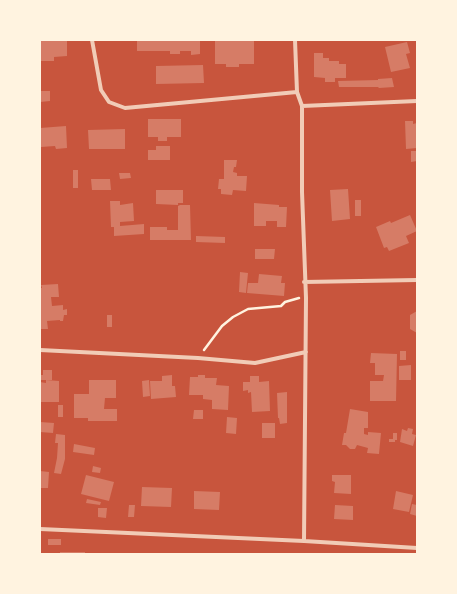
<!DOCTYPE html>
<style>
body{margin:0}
#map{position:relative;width:457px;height:594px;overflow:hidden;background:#c8553d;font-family:Montserrat,sans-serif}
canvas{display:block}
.frame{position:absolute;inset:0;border:41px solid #fff3e0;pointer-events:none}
</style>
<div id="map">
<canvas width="457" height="594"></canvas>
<div class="frame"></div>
</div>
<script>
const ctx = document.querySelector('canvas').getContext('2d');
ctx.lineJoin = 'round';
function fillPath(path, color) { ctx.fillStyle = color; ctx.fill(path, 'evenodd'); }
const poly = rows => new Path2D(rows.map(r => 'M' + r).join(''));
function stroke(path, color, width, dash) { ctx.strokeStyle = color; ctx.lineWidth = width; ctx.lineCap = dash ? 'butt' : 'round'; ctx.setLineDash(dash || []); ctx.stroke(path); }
fillPath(poly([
 [40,40,67,40,67,56,54,57,54,61,40,61],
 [137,40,200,40,200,54,191,55,191,51,180,51,180,54,170,54,170,51,137,51],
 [215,40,254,40,254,64,239,64,239,67,226,67,226,64,215,64],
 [407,42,410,53,406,54,410,68,391,72,385,47],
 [314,53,323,53,323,58,329,58,329,61,339,61,339,64,346,64,346,78,335,78,335,82,325,82,325,78,314,77],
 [203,65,204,83,156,84,156,66],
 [392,78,394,87,379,88,378,87,339,87,338,81,378,80,378,79],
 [40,91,50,91,50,101,40,102],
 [148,119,181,119,181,137,167,137,167,141,158,141,158,137,148,137],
 [405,121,413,121,413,124,417,123,417,148,406,149],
 [66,126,67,148,56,149,55,146,41,147,40,128],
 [125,129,125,149,89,149,88,130],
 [156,146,170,146,170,160,148,160,148,150,156,150],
 [411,151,417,151,417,161,411,162],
 [224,160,237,160,236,167,234,167,233,172,237,173,237,176,247,176,246,191,233,190,232,195,221,194,221,189,218,189,219,179,224,179],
 [73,170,78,170,78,188,73,188],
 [119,173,130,173,131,178,120,179],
 [91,179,110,179,111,190,92,190],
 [348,189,350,219,332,221,330,190],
 [156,190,183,190,183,203,178,203,178,205,156,204],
 [355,200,361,200,361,216,355,216],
 [110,201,120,201,120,205,133,203,134,221,120,222,120,226,144,224,144,234,114,236,114,227,120,227,111,227],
 [254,203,279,205,279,207,287,207,286,227,277,227,277,221,266,221,266,226,254,226],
 [180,205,190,205,191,240,150,240,150,227,167,227,167,230,178,230,178,206],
 [410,215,417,231,406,236,409,243,389,251,387,247,384,248,376,227,390,221,391,223],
 [196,236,225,237,225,243,196,242],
 [255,249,275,249,274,259,255,259],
 [240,272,248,273,246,293,239,292],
 [259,274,282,276,281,283,285,283,284,296,247,293,248,283,258,283],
 [58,284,59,297,51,297,52,306,63,305,63,310,67,309,67,315,64,315,63,321,60,321,60,320,47,321,48,329,40,329,40,288,42,288,41,285],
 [417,311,417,333,410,329,410,315],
 [107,315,112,315,112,327,107,327],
 [400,351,406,351,406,360,400,360],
 [371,353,397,354,396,401,370,401,370,381,383,381,384,375,375,375,375,363,370,363],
 [411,365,411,380,399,380,399,366],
 [43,370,52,370,52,380,40,380,40,375,43,375],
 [172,375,172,386,175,386,176,397,151,399,150,381,162,381,162,376],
 [198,375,205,375,205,378,217,378,216,385,229,386,228,410,212,409,212,400,203,399,203,395,189,395,190,377,198,377],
 [250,376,259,376,259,382,269,381,270,411,252,412,251,392,248,393,248,390,243,391,243,382,250,382],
 [46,380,59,381,59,402,40,402,40,382,46,383],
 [89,380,116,380,116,398,105,398,104,409,117,409,117,421,88,421,88,418,74,418,74,394,89,394],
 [149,380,150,396,143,397,142,381],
 [287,392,287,423,280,424,279,418,278,418,277,393],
 [58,405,63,405,63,417,58,417],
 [350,409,368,412,368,428,364,428,364,434,368,435,368,432,381,433,379,454,367,453,368,448,357,445,355,449,350,449,346,445,342,445,344,433,346,433],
 [194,410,203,410,203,419,193,419],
 [227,417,237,418,236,434,226,433],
 [40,422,54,423,53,433,40,432],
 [262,423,275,423,275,438,262,438],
 [408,428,413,429,412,434,416,435,413,446,400,442,402,429,407,431],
 [393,433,397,433,397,440,395,440,395,442,389,442,389,439,393,439],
 [56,434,65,435,65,459,61,474,54,473,57,458,58,443,55,443],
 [74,444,95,448,94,455,73,452],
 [93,466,101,468,100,473,92,472],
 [40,471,49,472,48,488,40,488],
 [86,475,114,482,109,501,81,494],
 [332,475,351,475,351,494,334,493,335,482,332,481],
 [142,487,172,488,171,507,141,506],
 [194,491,220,492,219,510,194,509],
 [396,491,413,495,409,512,393,509],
 [87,499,101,502,100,505,86,503],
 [412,504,417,505,417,516,410,514],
 [129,505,135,505,134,517,128,517],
 [335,505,353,506,353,520,334,519],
 [98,508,107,508,106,518,98,517],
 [48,539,61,539,61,545,48,545],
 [60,552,85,552,85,554,60,554]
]), '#d67c66');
stroke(poly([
 [204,350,222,326,233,317,248,309,281,306,285,302,299,298]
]), '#fff3e0', 2.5);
stroke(poly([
 [92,40,101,90,109,102,125,108,297,92],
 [295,40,297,92,302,106,302,192,306,298,304,541],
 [302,106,417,101],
 [304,282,417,280],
 [40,350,198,358,255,363,306,352],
 [40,529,304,541,417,548]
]), '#f1ccb7', 4);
</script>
